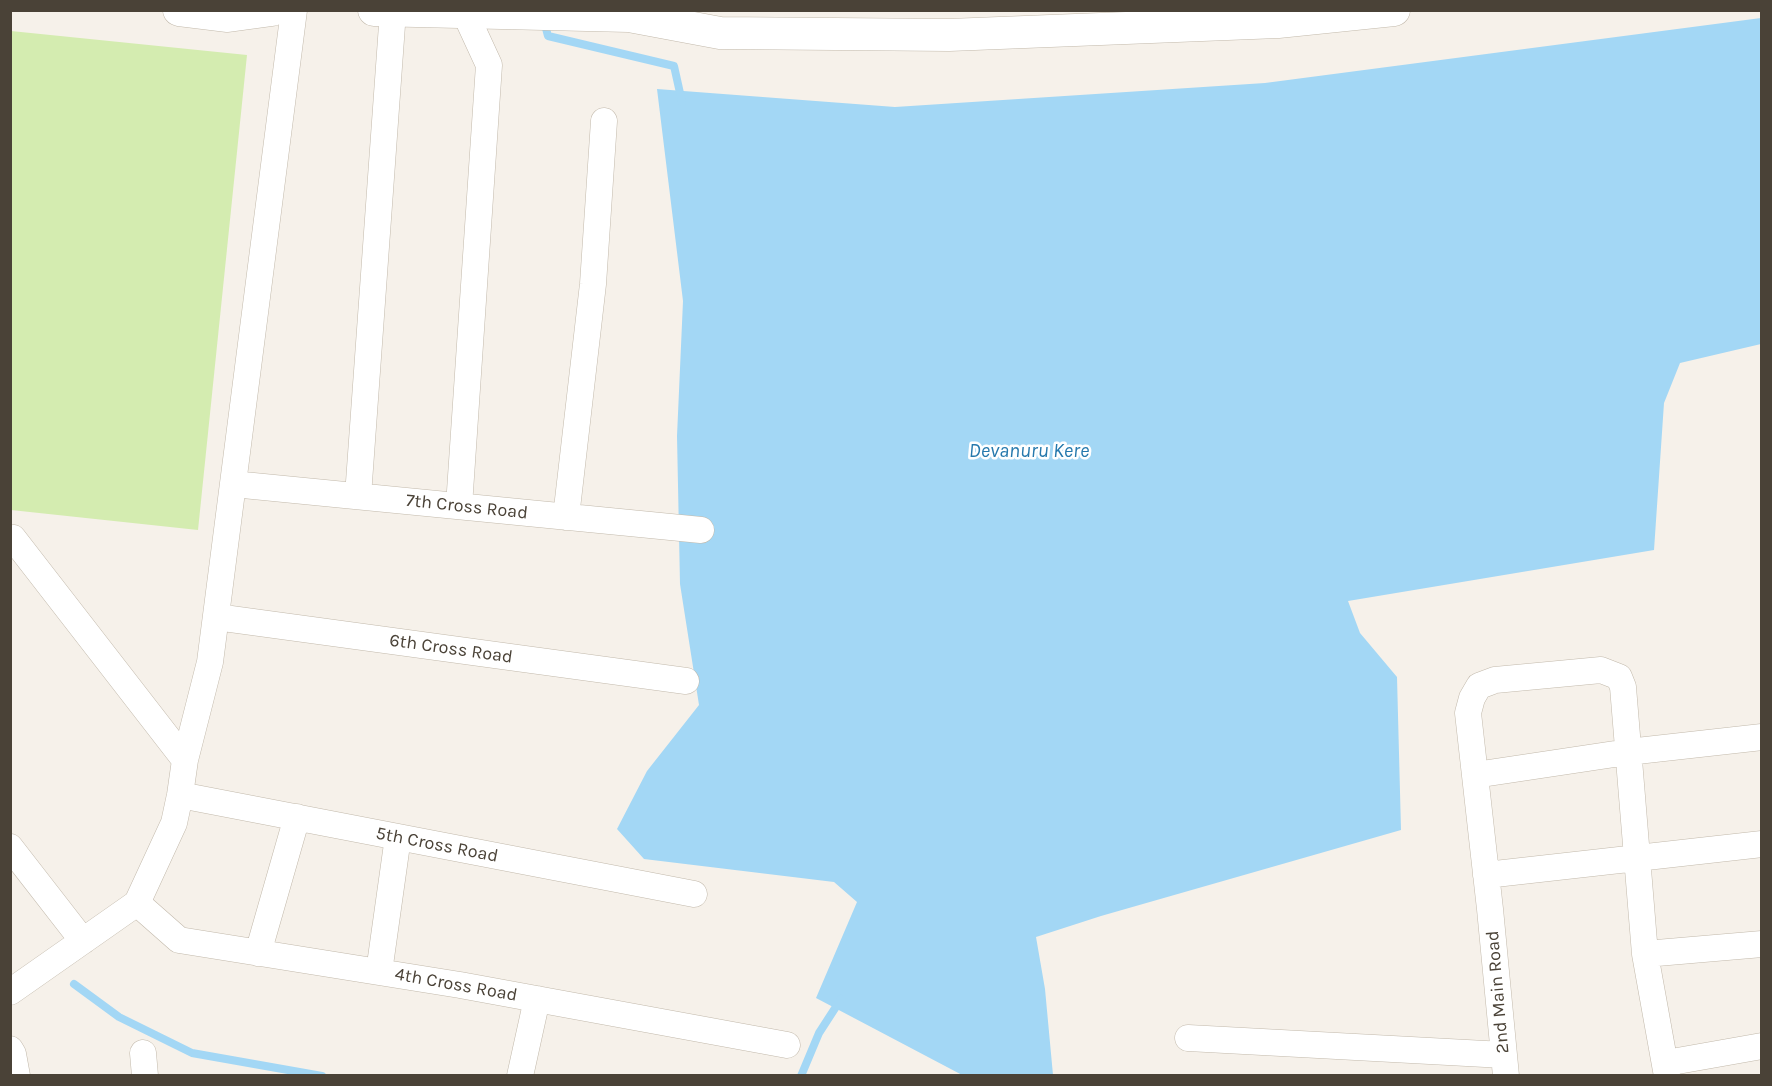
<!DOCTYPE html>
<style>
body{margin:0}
#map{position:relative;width:1772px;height:1086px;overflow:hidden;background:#f6f1ea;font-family:Karla,sans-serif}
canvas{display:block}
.frame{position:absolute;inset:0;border:12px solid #4a4237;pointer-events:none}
</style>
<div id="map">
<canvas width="1772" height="1086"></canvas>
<div class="frame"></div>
</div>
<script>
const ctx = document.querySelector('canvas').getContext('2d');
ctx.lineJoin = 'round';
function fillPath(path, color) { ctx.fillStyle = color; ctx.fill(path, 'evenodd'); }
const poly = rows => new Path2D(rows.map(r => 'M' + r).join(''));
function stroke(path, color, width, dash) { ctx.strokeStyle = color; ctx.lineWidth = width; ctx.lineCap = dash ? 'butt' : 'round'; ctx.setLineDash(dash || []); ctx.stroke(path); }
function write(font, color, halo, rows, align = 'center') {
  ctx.font = font + ' Karla,sans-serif'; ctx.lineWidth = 5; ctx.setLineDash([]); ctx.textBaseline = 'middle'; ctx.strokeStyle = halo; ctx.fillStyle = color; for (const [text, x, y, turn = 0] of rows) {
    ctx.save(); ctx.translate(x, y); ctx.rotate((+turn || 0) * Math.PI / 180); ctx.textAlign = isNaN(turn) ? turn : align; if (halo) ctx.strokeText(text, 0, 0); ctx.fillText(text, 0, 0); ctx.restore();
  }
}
fillPath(poly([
 [11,31,247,55,198,530,11,510]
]), '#d4ecb0');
fillPath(poly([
 [1761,18,1761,344,1680,363,1664,403,1654,550,1348,601,1360,633,1397,677,1401,830,1101,916,1036,937,1045,989,1053,1075,964,1076,816,998,857,902,834,882,644,859,617,829,647,771,699,705,680,584,677,436,683,301,657,89,895,107,1265,83]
]), '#a3d7f5');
stroke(poly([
 [544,21,548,36,674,66,682,102],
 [74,984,119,1017,192,1053,322,1076],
 [801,1076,819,1033,841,999]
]), '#a3d7f5', 8);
const minor = poly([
 [233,484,701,530],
 [358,496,393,11],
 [459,506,489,65,465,13],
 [566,517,593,284,604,121],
 [13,538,185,760],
 [216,617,686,681],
 [1475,775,1628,752,1762,737],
 [180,795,694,894],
 [10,847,83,941],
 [1486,875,1762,844],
 [137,903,179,940,460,985,787,1045],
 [258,953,297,817],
 [1645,954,1762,944],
 [379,972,398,837],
 [10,992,137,903,174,823,180,795,185,760,210,662,294,10],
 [1188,1038,1504,1055],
 [10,1049,13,1054,17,1076],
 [143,1053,145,1076],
 [1666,1063,1762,1046],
 [520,1076,537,999],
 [1506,1076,1490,909,1468,713,1472,698,1479,686,1495,680,1601,670,1619,677,1623,687,1645,954,1667,1076]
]);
const tertiary = poly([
 [179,10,228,16,272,10],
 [374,10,629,16,720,33,949,35,1278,22,1394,10]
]);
stroke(minor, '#c2b9ab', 27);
stroke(tertiary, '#c2b9ab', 33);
stroke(minor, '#fff', 26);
stroke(tertiary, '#fff', 32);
write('18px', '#4a4237', '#fff', [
 ["7th Cross Road",467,507,6],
 ["6th Cross Road",451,649,8],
 ["5th Cross Road",437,845,11],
 ["4th Cross Road",456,985,10],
 ["2nd Main Road",1498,992,-95]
]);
write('italic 20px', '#2679ad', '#fff', [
 ["Devanuru Kere",1029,451]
]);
</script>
